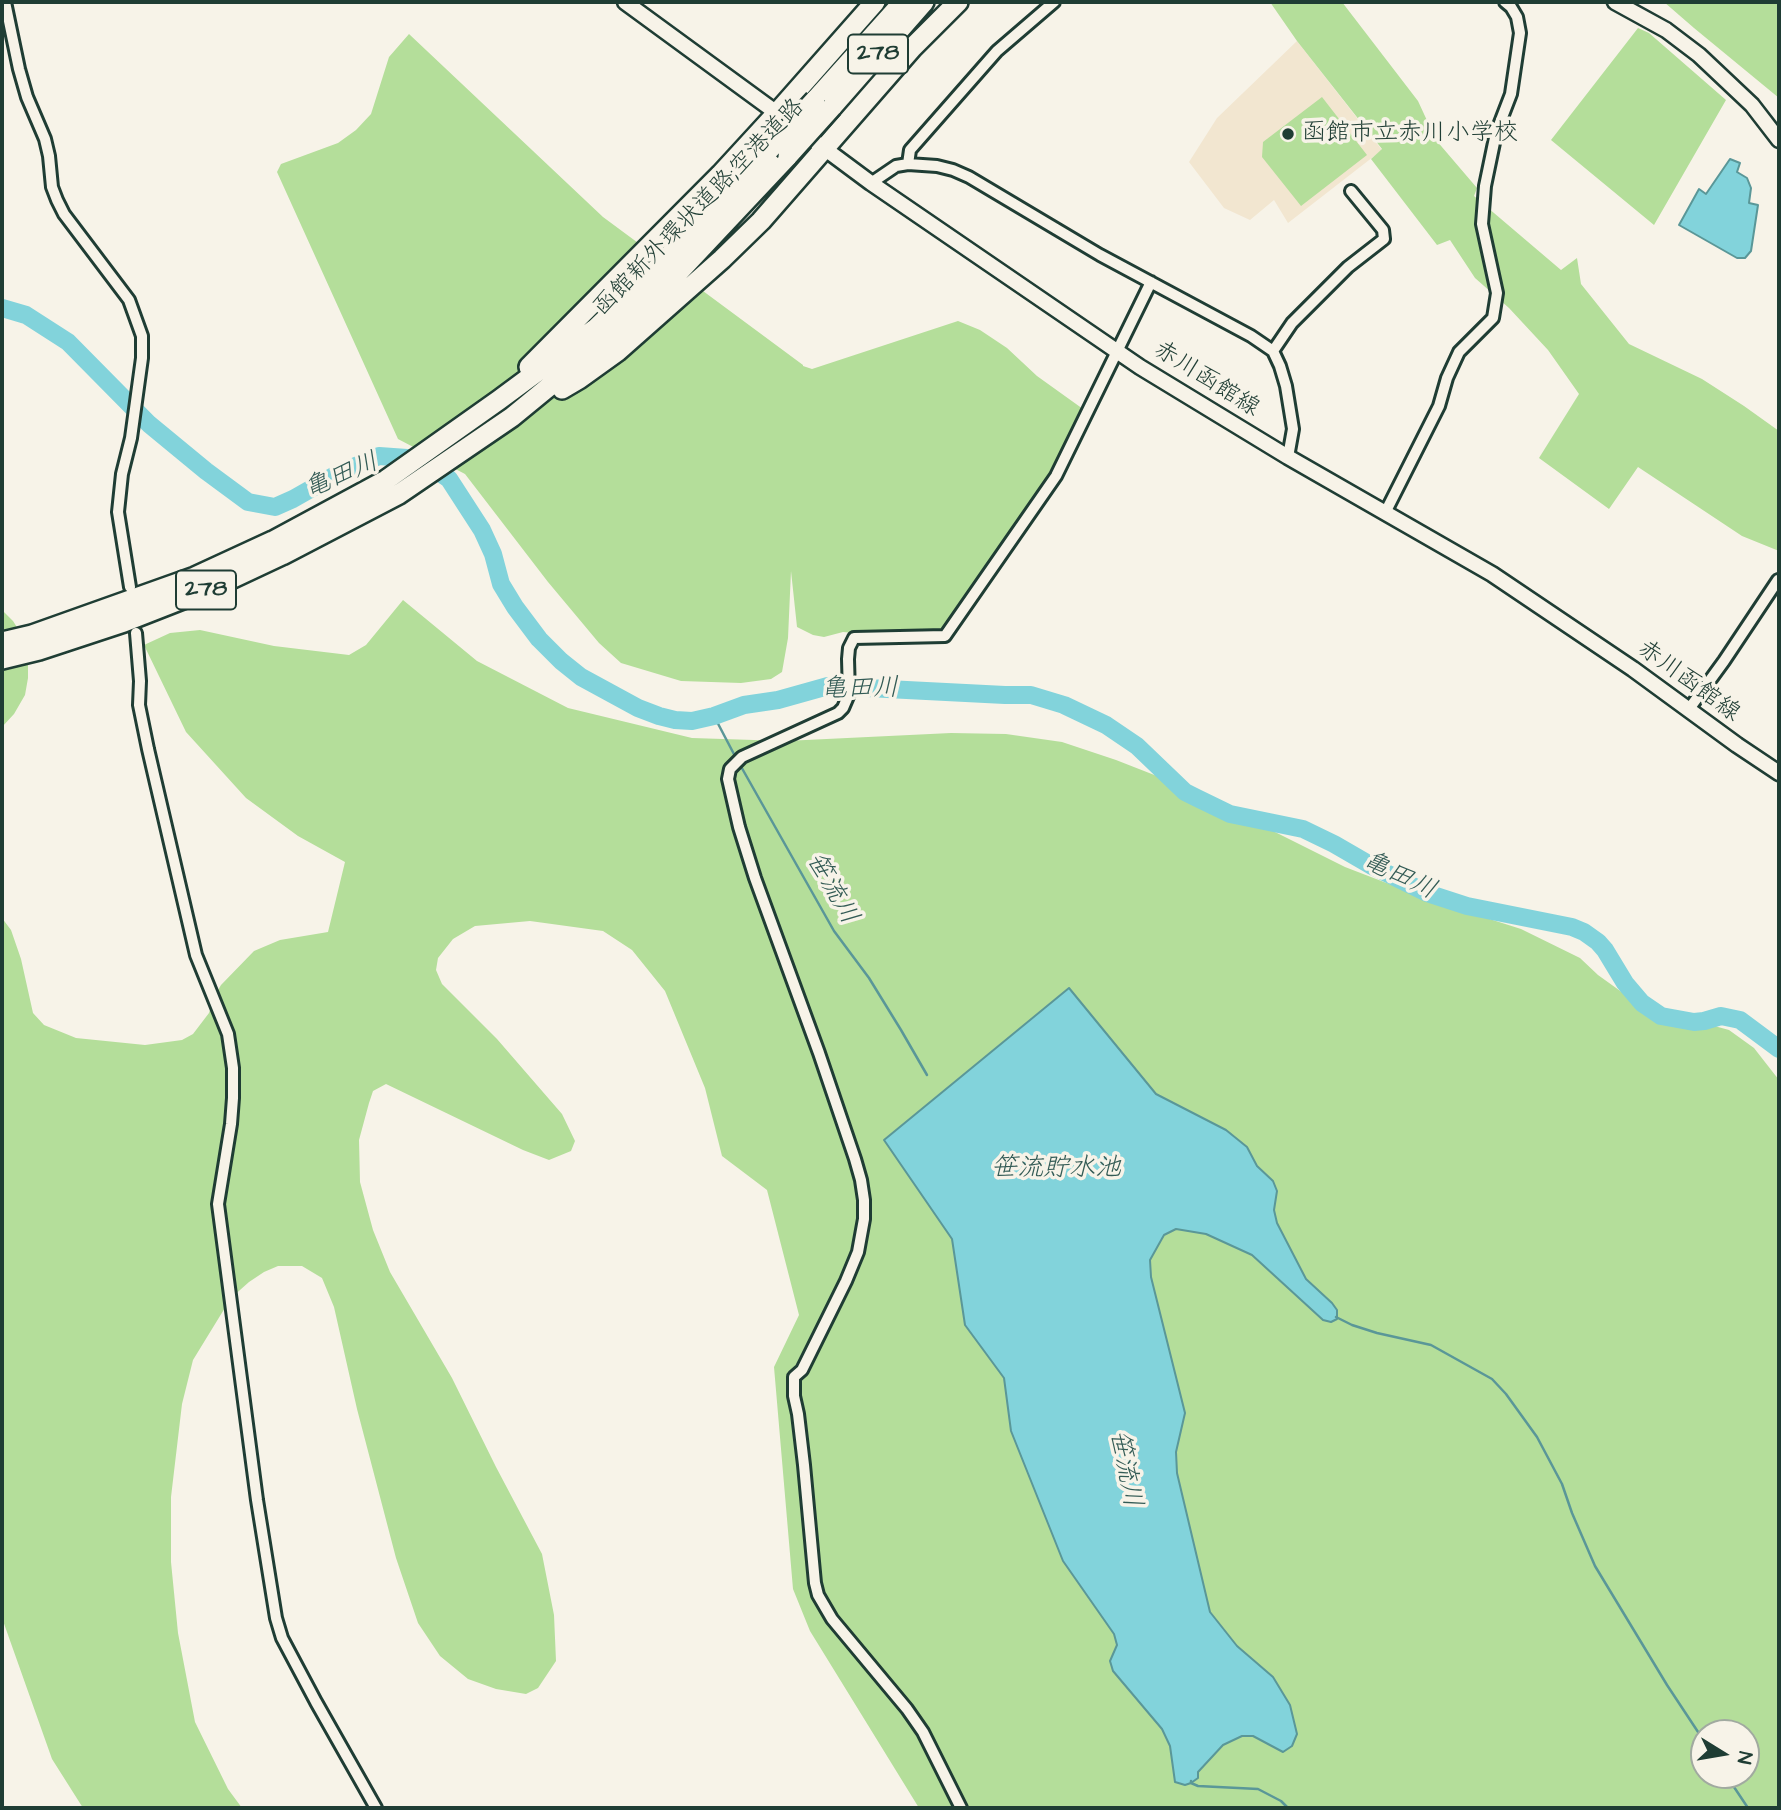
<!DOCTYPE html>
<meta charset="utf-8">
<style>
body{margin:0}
#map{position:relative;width:1781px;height:1810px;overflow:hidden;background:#f7f3e8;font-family:"Architects Daughter",sans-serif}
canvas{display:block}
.frame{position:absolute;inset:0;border:4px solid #1f3d34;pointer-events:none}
.north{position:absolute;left:1690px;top:1719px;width:70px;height:70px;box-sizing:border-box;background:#f7f3e8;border:2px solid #a1aaa0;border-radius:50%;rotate:101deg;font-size:19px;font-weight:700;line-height:28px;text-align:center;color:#1f3d34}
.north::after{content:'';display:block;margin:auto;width:24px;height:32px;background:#1f3d34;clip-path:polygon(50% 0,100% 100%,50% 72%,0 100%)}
</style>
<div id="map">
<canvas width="1781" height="1810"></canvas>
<div class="frame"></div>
<div class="north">N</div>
</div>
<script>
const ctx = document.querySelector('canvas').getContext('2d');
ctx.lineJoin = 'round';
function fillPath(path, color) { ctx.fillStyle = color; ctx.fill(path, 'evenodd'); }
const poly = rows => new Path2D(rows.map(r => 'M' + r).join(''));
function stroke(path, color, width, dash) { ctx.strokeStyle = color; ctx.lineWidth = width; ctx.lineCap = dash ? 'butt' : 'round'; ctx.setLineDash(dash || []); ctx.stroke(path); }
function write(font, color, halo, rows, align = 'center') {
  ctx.font = font + ' "Architects Daughter","Klee One",sans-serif'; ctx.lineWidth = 7; ctx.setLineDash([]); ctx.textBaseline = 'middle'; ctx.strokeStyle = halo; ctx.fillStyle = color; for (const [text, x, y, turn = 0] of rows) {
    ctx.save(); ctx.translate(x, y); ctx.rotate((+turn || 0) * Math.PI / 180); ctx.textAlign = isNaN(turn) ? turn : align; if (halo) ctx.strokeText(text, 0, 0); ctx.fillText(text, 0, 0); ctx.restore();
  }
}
fillPath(poly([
 [1297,41,1382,150,1288,223,1274,200,1250,220,1224,208,1189,162,1217,118]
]), '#f2e6d0');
fillPath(poly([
 [1270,2,1342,2,1418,101,1436,140,1477,188,1474,196,1561,270,1577,258,1581,284,1629,344,1702,379,1744,406,1779,431,1779,551,1742,536,1638,467,1609,509,1539,458,1579,394,1548,350,1509,308,1475,278,1450,240,1437,245,1371,159,1382,149,1297,41],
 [1664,2,1779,2,1779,98,1694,28],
 [1638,28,1649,33,1726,100,1654,225,1551,140],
 [409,34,603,217,803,365,803,366,812,369,958,321,980,330,1007,348,1037,376,1083,409,1053,472,942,632,867,634,843,632,824,637,813,635,797,627,791,571,788,638,782,672,771,679,741,683,681,681,621,663,599,643,548,582,465,474,398,439,277,172,281,164,338,143,356,130,371,114,389,57],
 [1322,97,1367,155,1301,206,1262,157,1263,142],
 [403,600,477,661,568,708,692,738,785,741,951,733,1006,734,1062,742,1116,760,1185,787,1345,867,1436,902,1521,929,1580,958,1598,975,1630,998,1656,1010,1729,1030,1754,1048,1779,1080,1779,1808,919,1808,810,1631,793,1589,774,1367,799,1315,767,1190,722,1156,705,1088,665,991,632,950,603,931,530,921,475,926,453,939,438,958,436,970,442,984,497,1039,562,1114,575,1141,571,1151,549,1160,523,1150,386,1084,373,1091,369,1103,359,1140,360,1182,373,1230,390,1272,452,1378,496,1467,542,1554,554,1615,556,1661,538,1688,526,1694,496,1689,468,1679,440,1656,418,1623,396,1558,357,1409,334,1307,322,1278,302,1266,278,1266,264,1272,249,1282,231,1298,193,1360,182,1404,171,1497,171,1562,178,1633,195,1722,228,1789,242,1808,83,1808,52,1759,2,1618,2,918,11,930,21,959,33,1013,44,1025,76,1038,145,1045,182,1040,193,1034,209,1013,214,997,221,985,254,951,280,940,328,932,345,862,298,836,246,798,186,732,144,645,170,633,200,630,274,646,349,655,366,645],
 [1069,989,1156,1094,1226,1130,1247,1147,1257,1166,1273,1181,1277,1191,1274,1210,1277,1224,1306,1279,1332,1303,1323,1320,1252,1255,1206,1234,1176,1229,1163,1235,1150,1260,1151,1277,1185,1413,1176,1452,1177,1473,1210,1612,1237,1646,1273,1677,1290,1705,1283,1752,1253,1736,1242,1736,1223,1745,1198,1772,1175,1781,1170,1746,1162,1729,1113,1671,1110,1661,1117,1645,1114,1634,1063,1561,1011,1431,1005,1378,965,1325,953,1239],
 [1704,1733,1746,1733,1746,1775,1704,1775],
 [2,610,13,621,25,640,28,658,28,678,25,695,14,714,2,727]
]), '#b4de9a');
const water = poly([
 [1730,159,1740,163,1737,172,1747,178,1751,188,1749,203,1758,205,1751,251,1745,258,1737,258,1679,225,1699,189,1706,194,1730,159],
 [1069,988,1156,1094,1226,1130,1247,1147,1257,1166,1273,1181,1277,1191,1274,1210,1277,1223,1306,1279,1332,1303,1337,1310,1337,1319,1331,1322,1323,1320,1252,1255,1206,1234,1176,1229,1164,1235,1150,1260,1151,1277,1185,1413,1176,1452,1177,1473,1210,1612,1237,1646,1273,1677,1290,1705,1297,1734,1292,1746,1283,1752,1253,1736,1242,1736,1223,1745,1198,1772,1198,1778,1191,1783,1185,1785,1175,1782,1170,1746,1162,1729,1113,1671,1110,1661,1117,1645,1114,1634,1063,1561,1011,1431,1004,1378,965,1325,952,1239,884,1140,1069,988]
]);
fillPath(water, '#82d3db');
stroke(water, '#5a9798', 2);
stroke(poly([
 [714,716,736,758],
 [739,763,834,931,869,978,901,1030,927,1075],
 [1336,1317,1352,1325,1377,1333,1431,1345,1492,1379,1506,1394,1537,1437,1562,1484,1572,1513,1595,1566,1667,1685,1704,1741],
 [1726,1775,1748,1808],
 [1191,1781,1191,1783,1198,1786,1258,1789,1281,1801,1288,1808]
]), '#5a9798', 2.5);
stroke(poly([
 [2,308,26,315,68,342,149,424,206,471,248,502,275,507,293,499,337,474,379,456,407,458,430,466,449,479,482,530,493,554,501,584,515,607,539,639,561,661,581,677,638,708,659,716,675,720,692,721,714,716,744,705,778,700,828,686,1005,695,1031,695,1064,705,1106,725,1137,746,1185,792,1197,798,1230,814,1303,829,1334,844,1372,866,1427,893,1467,906,1572,927,1584,932,1598,942,1605,950,1625,983,1642,1003,1661,1016,1694,1022,1704,1021,1721,1016,1740,1020,1779,1049]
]), '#82d3db', 18);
const street = poly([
 [5,2,19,69,27,97,45,139,49,156,52,187,57,200,64,214,129,300,142,336,142,358,131,438,122,474,118,512,130,587],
 [908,164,910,150,997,51,1054,2],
 [871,183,896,166,908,164,937,166,953,170,969,177,1100,255,1251,336,1273,351,1280,366,1286,386,1293,429,1288,457],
 [1273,351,1292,323,1348,267,1384,239,1383,230,1351,191],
 [1385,513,1439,406,1447,378,1459,352,1493,318,1497,293,1482,224,1485,186,1496,133,1511,94,1520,33,1517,17,1511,7,1505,2],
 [136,633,140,681,139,705,148,749,196,955,228,1034,233,1068,233,1098,231,1124,218,1204,257,1500,276,1618,282,1638,316,1702,376,1808],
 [1689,709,1724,661,1778,580],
 [961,1808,923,1732,907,1709,832,1619,818,1595,815,1583,804,1465,798,1414,794,1396,794,1377,802,1370,846,1281,858,1252,864,1219,864,1200,861,1180,855,1159,819,1053,755,878,739,827,728,779,730,769,742,757,838,713,843,708,849,694,848,659,849,648,854,638,945,636,1056,476,1151,282]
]);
const secondary = poly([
 [625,2,785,119],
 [1615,2,1666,30,1699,55,1752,105,1779,140],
 [801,131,871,183,1140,367,1288,457,1492,574,1633,669,1737,745,1779,773]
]);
const highway = poly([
 [815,100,903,2],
 [832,107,924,2],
 [529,367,721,174,777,113,875,2],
 [562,389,579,379,618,351,722,259,761,221,912,48,958,2],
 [2,642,32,635,195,577,273,541,386,480,499,400,595,329,644,282,769,150],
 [2,659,39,650,124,622,216,586,282,555,399,494,512,417,618,330,661,291,788,156]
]);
stroke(street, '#1f3d34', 16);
stroke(secondary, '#1f3d34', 19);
stroke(highway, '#1f3d34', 24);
stroke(street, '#f7f3e8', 10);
stroke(secondary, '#f7f3e8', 14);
stroke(highway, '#f7f3e8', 19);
const highwayBridge = poly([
 [769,150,815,100],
 [788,156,832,107]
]);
stroke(highwayBridge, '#1f3d34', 24, []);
stroke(highwayBridge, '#f7f3e8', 19);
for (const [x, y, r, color] of [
 [1288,134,7,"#1f3d34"]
]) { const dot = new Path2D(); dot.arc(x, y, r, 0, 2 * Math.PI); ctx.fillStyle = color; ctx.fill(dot); stroke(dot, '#f7f3e8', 2.5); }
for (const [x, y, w] of [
 [878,54,60],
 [206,590,60]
]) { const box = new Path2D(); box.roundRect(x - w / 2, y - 19.5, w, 39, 5); ctx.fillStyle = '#f7f3e8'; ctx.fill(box); stroke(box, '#1f3d34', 2); }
write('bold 23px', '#1f3d34', null, [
 ["278",878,54],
 ["278",206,590]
]);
write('24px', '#1f3d34', '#f7f3e8', [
 ["函館市立赤川小学校",1302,134]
], 'left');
write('24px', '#1f3d34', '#f7f3e8', [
 ["函館新外環状道路;空港道路",700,208,-46],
 ["赤川函館線",1206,380,32],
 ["赤川函館線",1688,682,36]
]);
write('italic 26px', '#335b55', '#f7f3e8', [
 ["亀田川",342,477,-23],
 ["亀田川",860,690,-1],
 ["亀田川",1399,877,25],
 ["笹流川",831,889,60],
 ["笹流貯水池",1056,1170],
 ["笹流川",1124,1469,79]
]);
</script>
